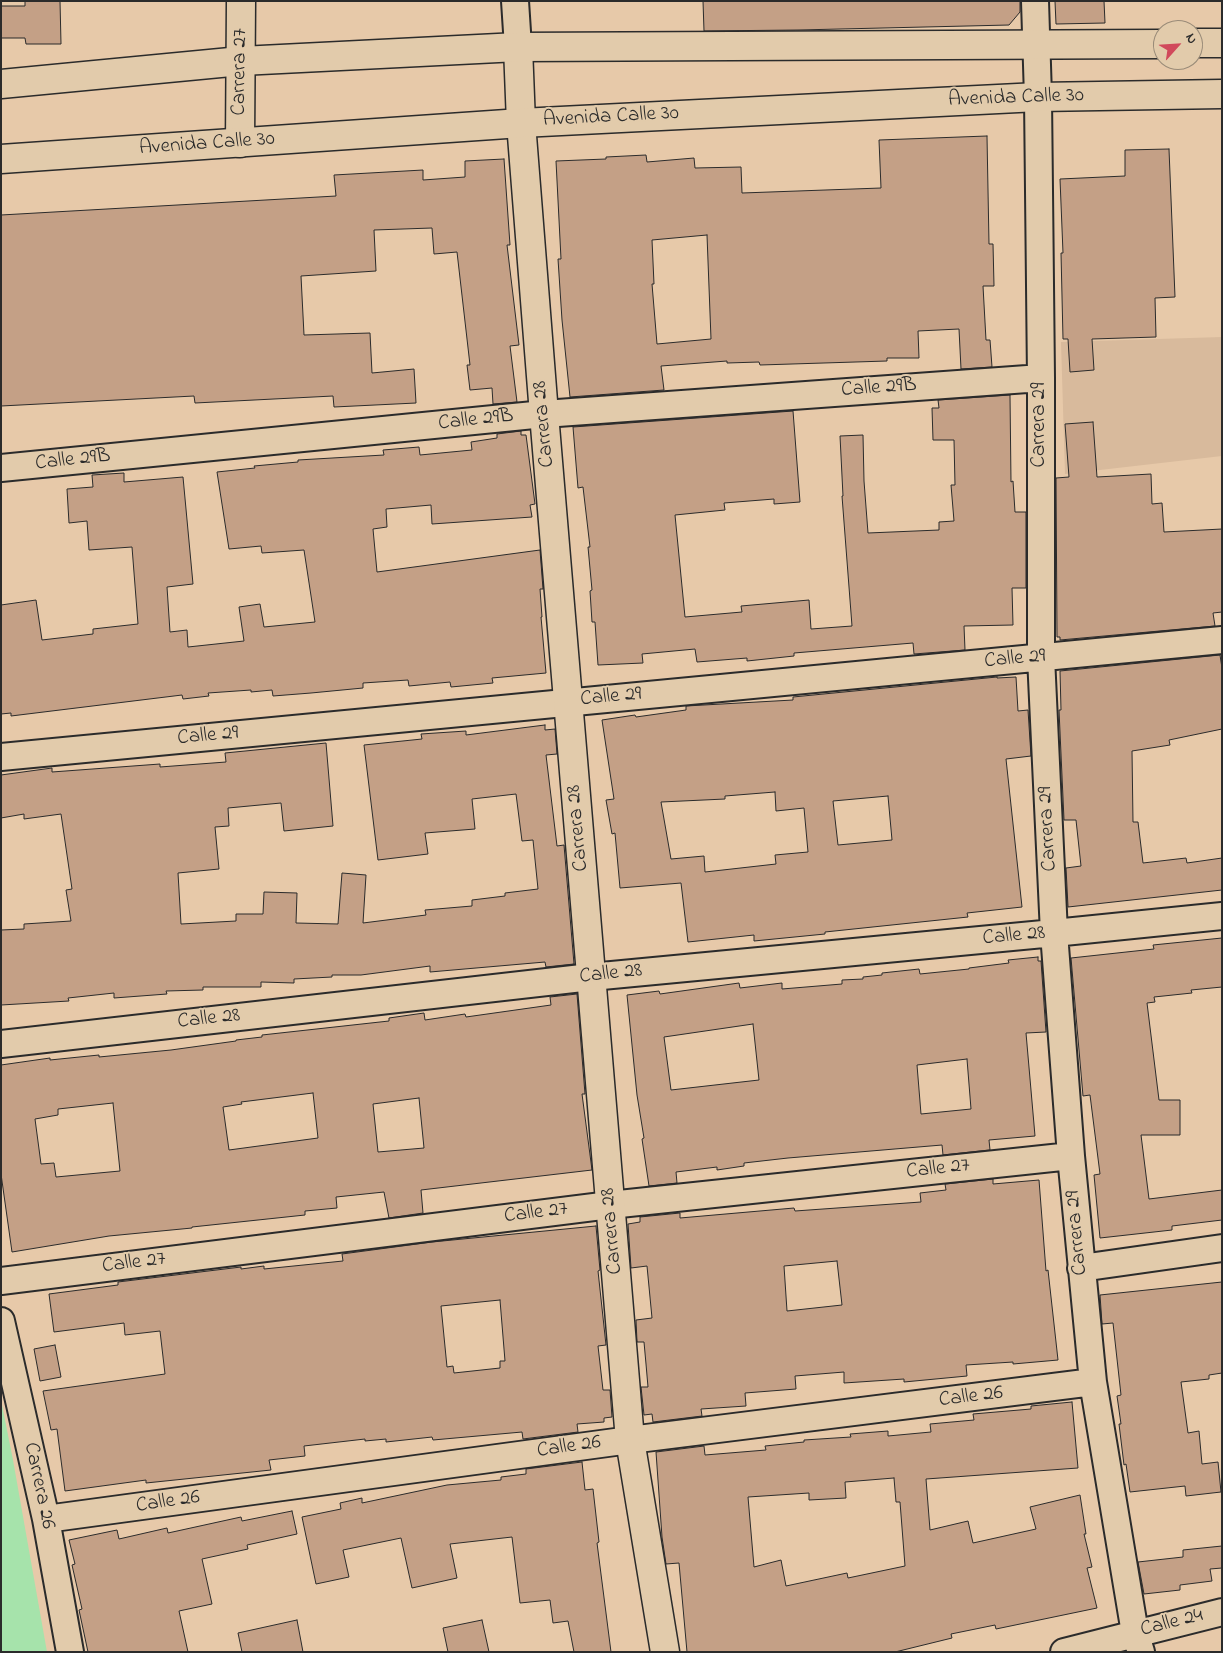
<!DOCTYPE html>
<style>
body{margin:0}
#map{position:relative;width:1223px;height:1653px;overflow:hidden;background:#e7c9a9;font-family:"Indie Flower",sans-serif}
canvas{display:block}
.frame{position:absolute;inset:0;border:2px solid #2b2b2b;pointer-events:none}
.north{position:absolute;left:1153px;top:20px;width:50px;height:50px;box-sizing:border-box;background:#e2cbab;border:1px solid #998b78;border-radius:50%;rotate:64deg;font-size:14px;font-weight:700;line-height:20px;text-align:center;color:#2b2b2b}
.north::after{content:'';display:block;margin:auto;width:18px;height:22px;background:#d1495b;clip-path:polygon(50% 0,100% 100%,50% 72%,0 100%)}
</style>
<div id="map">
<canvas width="1223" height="1653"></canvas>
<div class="frame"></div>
<div class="north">N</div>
</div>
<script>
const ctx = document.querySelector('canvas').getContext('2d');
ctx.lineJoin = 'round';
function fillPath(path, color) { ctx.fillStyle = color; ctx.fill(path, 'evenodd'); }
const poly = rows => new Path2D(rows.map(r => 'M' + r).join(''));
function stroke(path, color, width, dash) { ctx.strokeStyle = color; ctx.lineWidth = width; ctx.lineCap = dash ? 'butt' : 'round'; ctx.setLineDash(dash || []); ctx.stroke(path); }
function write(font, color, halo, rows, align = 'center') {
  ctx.font = font + ' "Indie Flower",sans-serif'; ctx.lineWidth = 4; ctx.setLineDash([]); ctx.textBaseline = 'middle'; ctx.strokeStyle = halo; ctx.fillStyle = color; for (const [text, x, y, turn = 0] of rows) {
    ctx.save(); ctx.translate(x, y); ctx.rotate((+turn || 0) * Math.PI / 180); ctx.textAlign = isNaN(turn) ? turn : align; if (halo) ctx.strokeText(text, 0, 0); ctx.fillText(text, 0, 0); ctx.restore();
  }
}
fillPath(poly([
 [1222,337,1222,456,1065,474,1061,342]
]), '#d8ba9c');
fillPath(poly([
 [1,1400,13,1460,47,1652,1,1652]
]), '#a6e3ab');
const building = poly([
 [25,1,60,1,61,44,26,44,25,38,1,38,1,6,25,6,25,1],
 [703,1,1020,1,1020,12,1009,25,798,30,704,31,703,1],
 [1055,1,1104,1,1105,23,1056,24,1055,1],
 [987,136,989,244,993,244,994,286,983,286,986,340,990,340,992,367,961,369,959,329,918,331,919,358,887,358,887,361,760,365,759,362,727,363,727,361,661,366,664,390,570,397,562,320,558,259,561,259,556,161,606,159,606,157,646,155,647,162,694,158,695,168,741,167,742,193,881,188,879,140,987,136],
 [707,235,711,339,657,344,652,284,654,284,652,240,707,235],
 [1169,149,1175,297,1155,298,1156,337,1092,339,1094,370,1070,372,1068,339,1063,339,1061,253,1063,253,1060,179,1125,176,1125,150,1169,149],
 [504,159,510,245,507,245,519,345,510,346,517,402,493,404,492,388,470,390,467,365,470,365,457,252,434,254,432,228,374,230,376,271,301,276,304,335,370,333,372,373,414,369,416,403,334,407,333,396,195,403,194,396,1,406,1,215,336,196,334,175,423,170,423,180,465,177,465,161,504,159],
 [1010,395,1011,482,1013,481,1015,512,1026,512,1026,588,1012,588,1013,625,964,626,965,650,914,654,913,643,794,653,794,656,747,661,747,658,697,662,695,649,642,654,643,663,598,665,595,622,592,622,590,591,592,590,588,547,590,547,583,487,578,488,573,427,793,411,800,502,774,504,774,499,724,503,725,510,675,515,685,617,742,612,741,606,809,600,811,629,852,626,842,496,843,496,840,436,863,435,864,481,868,533,939,530,939,522,954,521,951,485,955,485,954,440,933,440,932,408,939,408,938,400,1010,395],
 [1093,422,1097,477,1151,474,1152,504,1162,503,1164,532,1222,529,1222,612,1213,613,1215,626,1060,640,1060,637,1057,637,1056,478,1069,477,1065,424,1093,422],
 [521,431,521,435,526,435,535,504,530,505,532,517,432,524,431,505,386,509,387,527,373,529,377,572,540,550,543,589,540,589,542,617,541,617,546,673,492,678,493,683,451,687,450,682,409,686,408,680,363,683,363,688,311,693,273,696,272,690,251,692,251,690,208,693,209,696,183,699,182,695,11,716,11,713,1,714,1,605,36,600,42,640,93,634,93,629,138,624,132,547,89,550,87,521,69,523,67,489,93,487,92,475,124,473,124,482,183,477,193,584,167,587,170,632,187,630,188,647,244,641,239,607,260,604,264,627,315,622,304,550,262,553,261,546,229,549,217,472,255,468,254,466,298,462,298,460,384,455,383,450,419,447,420,455,472,450,471,442,497,438,497,434,521,431],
 [1220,655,1222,668,1222,729,1169,740,1170,745,1132,751,1133,822,1138,822,1143,863,1186,858,1187,863,1222,858,1222,890,1068,907,1066,868,1081,866,1076,820,1064,820,1059,710,1061,710,1060,671,1220,655],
 [997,677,997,678,1016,677,1018,711,1028,710,1031,756,1006,759,1022,907,967,913,968,917,825,932,825,934,754,941,754,935,688,942,681,883,620,888,615,833,612,834,606,800,614,799,602,720,635,715,636,717,686,710,686,706,793,700,793,697,997,677],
 [775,792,776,811,804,808,808,852,775,855,776,864,705,872,704,856,671,859,661,802,725,799,725,796,775,792],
 [888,796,892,840,838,845,833,801,888,796],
 [545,725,545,730,555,729,557,754,546,755,557,846,564,845,574,964,546,967,545,962,430,972,430,966,361,975,332,975,332,977,294,979,294,983,261,982,261,987,203,987,203,990,166,991,167,994,114,998,114,993,68,998,69,1001,1,1005,1,930,24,929,24,924,71,921,66,890,72,889,61,814,24,819,24,814,1,818,1,775,52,768,52,772,160,764,160,767,226,762,225,753,326,743,333,826,284,831,281,803,228,808,229,826,215,827,219,869,178,873,181,924,236,921,236,914,263,914,264,892,297,893,296,923,338,924,342,873,366,875,363,923,426,915,425,910,472,906,472,900,505,896,505,893,538,889,533,840,522,841,516,794,472,799,475,829,425,833,428,854,378,860,364,745,422,739,421,734,466,731,466,735,545,725],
 [1222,938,1222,987,1191,990,1192,993,1154,997,1155,1002,1147,1003,1159,1100,1180,1100,1180,1135,1141,1135,1149,1199,1222,1190,1222,1220,1172,1226,1172,1230,1100,1238,1094,1175,1100,1174,1090,1095,1083,1096,1071,958,1154,949,1153,945,1222,938],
 [1038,957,1038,961,1041,961,1046,1032,1026,1033,1035,1136,989,1140,990,1150,943,1155,942,1145,788,1158,744,1163,744,1166,717,1170,717,1167,676,1172,677,1183,649,1186,642,1139,644,1138,637,1095,627,995,659,991,660,994,739,983,740,988,782,983,782,989,842,984,842,980,863,979,863,977,882,975,882,973,919,969,920,974,969,969,969,968,1009,963,1008,960,1038,957],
 [753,1024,759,1080,671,1090,664,1037,753,1024],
 [967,1059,971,1109,921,1114,917,1065,967,1059],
 [577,994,585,1094,582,1094,592,1170,421,1190,423,1213,389,1218,384,1192,336,1197,337,1208,305,1211,305,1215,192,1227,192,1228,109,1236,12,1252,1,1174,1,1065,50,1058,50,1060,99,1055,99,1057,171,1050,236,1041,236,1040,262,1037,262,1035,389,1021,389,1018,424,1013,425,1020,465,1014,466,1017,551,1005,550,997,577,994],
 [313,1093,318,1138,229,1150,223,1107,242,1104,241,1102,313,1093],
 [419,1098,424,1148,378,1152,373,1104,419,1098],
 [113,1103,120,1171,56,1177,54,1163,41,1164,35,1119,58,1115,58,1109,113,1103],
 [993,1179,993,1184,1039,1180,1046,1271,1048,1270,1058,1360,1013,1364,1013,1362,966,1365,967,1376,904,1382,904,1379,844,1383,844,1372,795,1376,796,1389,745,1393,746,1406,701,1409,702,1416,653,1422,652,1414,644,1415,641,1387,648,1387,646,1364,644,1342,637,1342,636,1320,652,1318,647,1266,631,1268,628,1224,640,1222,640,1217,680,1213,680,1218,794,1208,795,1211,921,1202,920,1193,946,1190,945,1184,993,1179],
 [837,1261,842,1305,787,1311,784,1266,837,1261],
 [596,1226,600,1270,598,1271,606,1345,598,1346,603,1390,610,1390,612,1417,604,1418,604,1422,577,1424,578,1432,523,1439,522,1432,433,1440,432,1437,386,1442,386,1439,365,1441,365,1439,304,1446,305,1456,269,1460,271,1470,146,1483,146,1480,65,1491,57,1429,51,1430,43,1391,165,1374,160,1331,125,1335,124,1323,54,1332,49,1294,118,1285,118,1282,241,1267,241,1269,264,1266,264,1269,343,1261,342,1254,432,1242,596,1226],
 [500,1300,505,1361,500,1361,500,1368,454,1373,453,1366,447,1367,441,1306,500,1300],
 [1222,1282,1222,1373,1209,1375,1209,1379,1181,1382,1188,1433,1199,1431,1202,1464,1218,1462,1221,1492,1186,1496,1185,1486,1130,1492,1126,1464,1124,1465,1119,1424,1121,1424,1117,1396,1121,1395,1113,1323,1102,1324,1100,1295,1222,1282],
 [55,1345,61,1377,40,1381,34,1349,55,1345],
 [1072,1402,1078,1468,926,1479,930,1530,968,1521,973,1543,1036,1529,1030,1507,1080,1495,1086,1534,1084,1534,1092,1567,1087,1568,1097,1608,996,1629,995,1625,951,1634,952,1638,895,1652,687,1652,679,1563,666,1564,662,1537,656,1452,704,1446,705,1455,766,1450,765,1446,804,1442,804,1440,851,1437,850,1434,888,1431,888,1436,931,1432,930,1424,974,1420,973,1414,1031,1409,1031,1406,1072,1402],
 [894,1478,896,1502,900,1502,905,1566,848,1578,847,1573,786,1586,781,1560,754,1567,748,1497,809,1493,809,1500,846,1498,845,1482,894,1478],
 [582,1462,585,1490,593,1489,599,1542,597,1543,611,1652,574,1652,568,1621,553,1623,550,1600,520,1603,512,1537,450,1544,457,1578,412,1588,401,1538,343,1550,349,1577,316,1584,302,1517,341,1509,340,1503,362,1498,362,1503,447,1485,501,1480,501,1477,526,1474,526,1469,582,1462],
 [292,1511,297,1534,247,1545,248,1549,202,1559,212,1604,179,1611,188,1652,88,1652,79,1610,82,1609,72,1565,75,1564,69,1540,117,1530,119,1539,167,1528,168,1533,241,1517,242,1521,292,1511],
 [1222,1546,1222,1568,1210,1569,1212,1581,1180,1585,1180,1590,1144,1594,1138,1562,1183,1557,1183,1550,1222,1546],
 [297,1620,303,1652,242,1652,238,1633,297,1620],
 [482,1620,489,1652,448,1652,443,1628,482,1620]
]);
fillPath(building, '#c4a086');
stroke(building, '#2b2b2b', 1);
const street = poly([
 [515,1,518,47],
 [1035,1,1038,97,1041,378,1041,657,1054,933,1071,1156,1093,1382,1135,1633,1141,1652],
 [1,468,544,414,1041,378],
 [1,757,1222,640],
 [1,1044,591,977,1054,933,1222,916],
 [1081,1268,1222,1248],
 [1,1281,610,1205,1071,1156],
 [1,1321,46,1519,70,1652],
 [46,1519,630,1440,1093,1382],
 [1064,1652,1222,1612]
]);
const secondary = poly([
 [518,47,521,123,544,414,630,1440,665,1652],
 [240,143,241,1]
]);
const highway = poly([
 [1193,43,1222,43],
 [1,84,241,61,518,47,1163,44],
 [1,159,521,123,1038,97,1222,94]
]);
stroke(street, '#2b2b2b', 30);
stroke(secondary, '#2b2b2b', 31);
stroke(highway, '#2b2b2b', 31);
stroke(street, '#e2cbab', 26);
stroke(secondary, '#e2cbab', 28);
stroke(highway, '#e2cbab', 28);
write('21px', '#2b2b2b', '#e2cbab', [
 ["Carrera 27",241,72,-89],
 ["Avenida Calle 30",1016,99,-2],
 ["Avenida Calle 30",611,118,-3],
 ["Avenida Calle 30",207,145,-4],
 ["Calle 29B",879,389,-4],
 ["Calle 29B",476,421,-6],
 ["Carrera 28",545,424,-95],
 ["Carrera 29",1041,425,-90],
 ["Calle 29B",73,461,-6],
 ["Calle 29",1015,660,-5],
 ["Calle 29",611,698,-5],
 ["Calle 29",208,737,-5],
 ["Carrera 28",579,828,-95],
 ["Carrera 29",1049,829,-93],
 ["Calle 28",1014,937,-5],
 ["Calle 28",611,975,-6],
 ["Calle 28",209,1020,-6],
 ["Calle 27",938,1170,-6],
 ["Calle 27",536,1214,-7],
 ["Carrera 28",613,1231,-95],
 ["Carrera 29",1078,1233,-95],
 ["Calle 27",134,1264,-7],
 ["Calle 26",971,1398,-7],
 ["Calle 26",569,1448,-8],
 ["Carrera 26",38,1486,78],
 ["Calle 26",168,1503,-8],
 ["Calle 24",1172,1624,-14]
]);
</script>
